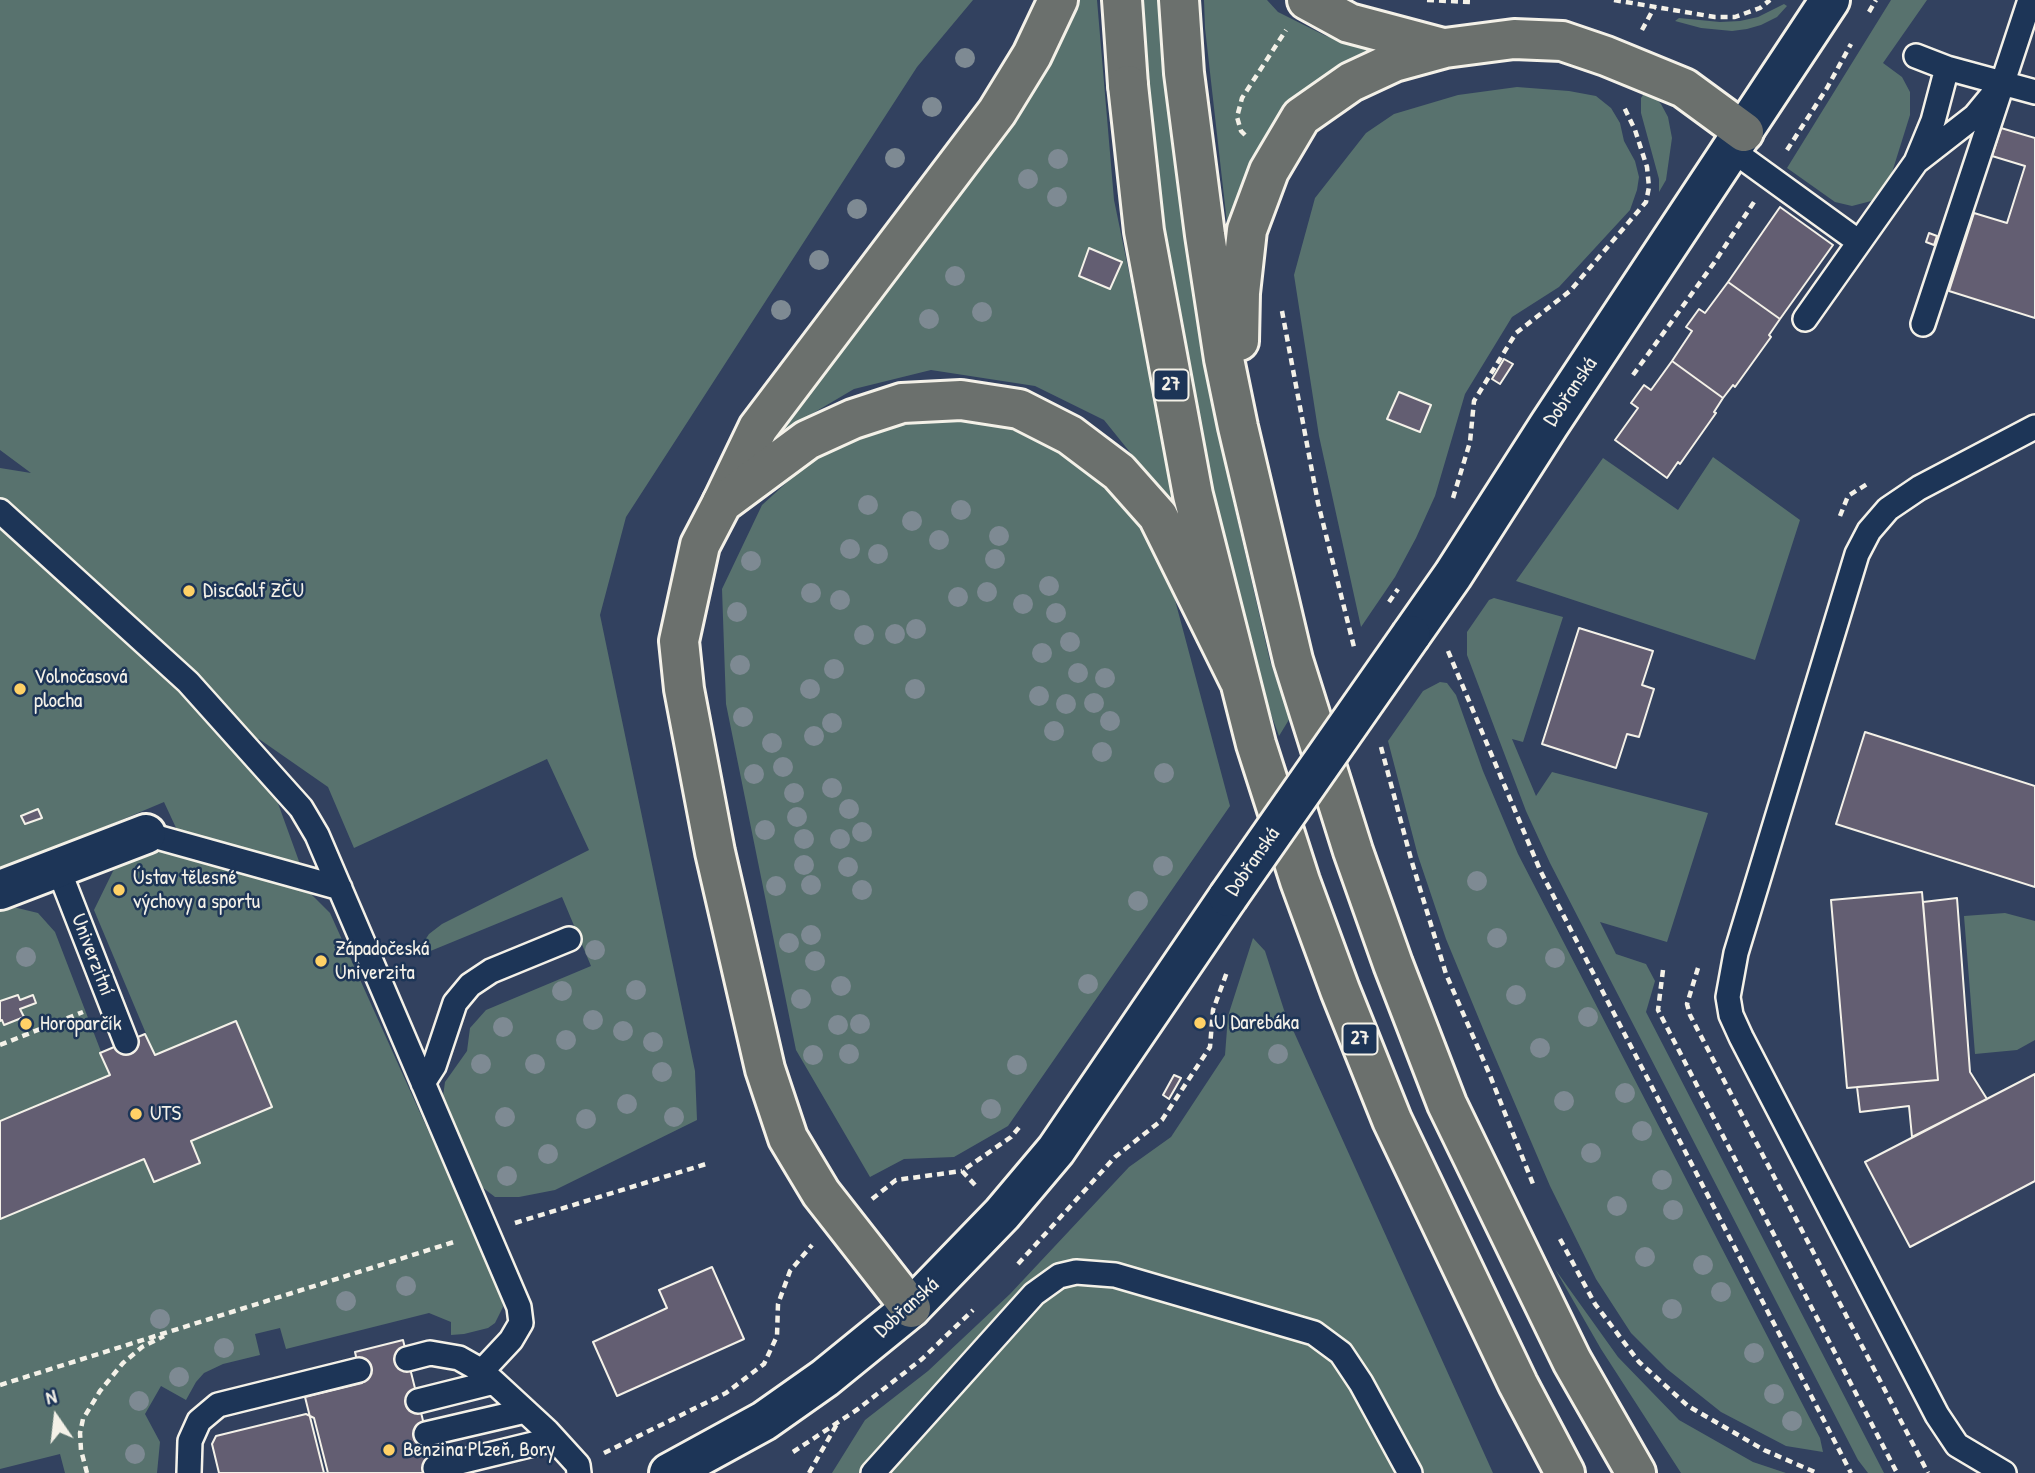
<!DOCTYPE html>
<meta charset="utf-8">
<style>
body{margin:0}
#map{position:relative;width:2035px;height:1473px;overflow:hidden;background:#32415f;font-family:"Patrick Hand",sans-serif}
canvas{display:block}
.north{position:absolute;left:21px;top:1382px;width:70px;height:70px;-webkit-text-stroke:5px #1d3557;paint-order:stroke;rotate:346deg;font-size:19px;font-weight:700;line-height:28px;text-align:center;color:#f4f1e8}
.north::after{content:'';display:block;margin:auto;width:24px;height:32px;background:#f4f1e8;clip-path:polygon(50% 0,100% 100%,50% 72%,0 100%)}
</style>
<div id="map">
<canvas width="2035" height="1473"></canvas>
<div class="north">N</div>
</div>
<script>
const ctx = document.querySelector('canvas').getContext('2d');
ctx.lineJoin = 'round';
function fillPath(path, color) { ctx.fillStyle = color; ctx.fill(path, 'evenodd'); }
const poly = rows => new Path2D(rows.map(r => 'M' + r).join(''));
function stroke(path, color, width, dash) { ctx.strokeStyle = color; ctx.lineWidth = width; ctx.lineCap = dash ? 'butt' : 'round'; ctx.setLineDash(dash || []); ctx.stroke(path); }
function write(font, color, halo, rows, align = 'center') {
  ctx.font = font + ' "Patrick Hand",sans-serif'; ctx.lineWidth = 5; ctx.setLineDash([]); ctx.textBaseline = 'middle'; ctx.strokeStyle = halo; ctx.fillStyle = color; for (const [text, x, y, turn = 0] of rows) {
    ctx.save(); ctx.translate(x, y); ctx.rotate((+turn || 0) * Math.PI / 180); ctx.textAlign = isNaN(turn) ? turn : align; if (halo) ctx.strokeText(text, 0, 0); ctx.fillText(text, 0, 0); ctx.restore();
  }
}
fillPath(poly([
 [0,0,973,0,917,67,626,517,600,615,695,1071,697,1120,555,1190,519,1197,495,1197,478,1184,447,1115,443,1096,445,1082,467,1051,470,1028,486,1010,591,966,562,897,428,952,425,945,425,940,429,934,442,924,589,850,547,759,354,848,328,787,259,739,238,758,275,795,300,864,177,830,164,802,0,871,0,468,31,473,0,450],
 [1073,0,1097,0,1114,200,1179,513,1104,420,1035,386,931,370,854,389,776,435,831,359,937,226,1033,88],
 [1139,0,1160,0,1167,102,1188,253,1214,403,1234,505,1270,661,1290,718,1279,736,1252,663,1206,470,1161,214,1145,82],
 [1204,0,1267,0,1278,12,1326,36,1386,50,1363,56,1309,87,1271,129,1251,158,1228,232,1205,28],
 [1891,0,1927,0,1883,63,1902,77,1910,92,1910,115,1889,182,1875,200,1852,206,1835,202,1787,168],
 [1784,4,1787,6,1777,17,1761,25,1747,29,1732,31,1701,28,1675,21,1679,18,1720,22,1740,21,1758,17],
 [1517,87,1569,91,1596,96,1611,108,1620,123,1624,141,1635,161,1639,177,1637,190,1630,210,1559,287,1512,317,1465,394,1435,496,1416,538,1395,577,1361,627,1319,436,1294,275,1315,198,1366,133,1394,114,1458,95],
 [1647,89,1661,104,1668,117,1672,138,1666,180,1659,192,1659,179,1641,113,1641,98],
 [968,419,1017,426,1078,462,1128,505,1171,585,1230,806,1008,1126,954,1157,904,1159,870,1177,796,1050,726,704,722,589,762,505,819,453,874,423],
 [1713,457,1800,520,1755,660,1516,581,1603,458,1678,510],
 [1494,598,1563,617,1523,742,1512,739,1536,796,1552,772,1708,813,1667,942,1600,922,1616,954,1646,964,1655,981,1646,1012,1884,1473,1868,1473,1858,1460,1550,863,1526,811,1467,655,1467,632,1489,600],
 [1440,682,1447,683,1456,695,1483,771,1518,854,1820,1438,1823,1452,1786,1446,1721,1412,1667,1369,1631,1333,1596,1279,1550,1186,1486,1036,1446,939,1418,856,1388,741,1423,691],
 [155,846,311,894,330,913,500,1290,503,1307,495,1323,488,1328,464,1334,451,1335,451,1322,429,1313,286,1349,280,1328,255,1334,260,1355,223,1364,204,1373,196,1382,186,1400,161,1386,145,1414,160,1442,157,1473,65,1473,60,1454,0,1469,0,1219,272,1107,236,1021,155,1055,94,910,117,863],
 [5,905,38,913,55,932,110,1075,0,1121,0,907],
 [2005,913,2035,921,2035,1040,2017,1050,1975,1054,1964,916],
 [1253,938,1265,951,1284,1010,1493,1473,832,1473,865,1420,928,1371,1010,1294,1129,1167,1171,1137,1225,1055,1228,1016],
 [1555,1269,1618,1357,1679,1420,1753,1462,1786,1473,1681,1473,1601,1349]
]), '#58726e');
const building = poly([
 [2001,128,2035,138,2035,318,1949,291,1974,213,2007,223,2025,166,1992,156,2001,128],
 [1780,207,1833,245,1780,319,1728,282,1780,207],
 [1929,233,1937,236,1934,245,1926,242,1929,233],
 [1089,248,1122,262,1110,289,1079,276,1089,248],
 [1728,282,1780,319,1769,335,1771,337,1735,387,1733,385,1723,398,1672,361,1692,331,1686,327,1699,309,1705,313,1728,282],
 [1504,359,1513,364,1500,384,1492,379,1504,359],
 [1672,361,1723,398,1714,412,1716,413,1680,464,1678,462,1667,478,1615,440,1638,408,1631,403,1644,385,1651,390,1672,361],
 [1399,392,1431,405,1420,432,1387,419,1399,392],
 [1579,628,1653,651,1642,685,1654,689,1639,737,1627,734,1616,768,1542,744,1579,628],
 [1865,732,2035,786,2035,887,1836,824,1865,732],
 [38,809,42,818,25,824,21,816,38,809],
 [1922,892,1938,1080,1847,1088,1831,900,1922,892],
 [1957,898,1970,1072,1987,1099,1912,1137,1909,1106,1860,1112,1857,1087,1938,1080,1923,902,1957,898],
 [18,995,20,1000,33,995,36,1003,20,1009,24,1017,4,1025,2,1020,0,1021,0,1001,18,995],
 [236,1021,272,1107,191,1141,200,1163,154,1182,144,1159,0,1219,0,1121,110,1075,100,1053,126,1042,145,1034,155,1055,236,1021],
 [2035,1074,2035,1181,1910,1247,1865,1162,2035,1074],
 [1174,1075,1181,1078,1169,1099,1163,1095,1174,1075],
 [712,1267,744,1339,617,1396,593,1342,667,1308,659,1290,712,1267],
 [403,1340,436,1473,324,1473,305,1397,362,1383,355,1352,403,1340],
 [306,1414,314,1418,328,1473,219,1473,212,1444,216,1436,306,1414]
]);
fillPath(building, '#635e72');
stroke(building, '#f4f1e8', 2);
const lane = poly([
 [1916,56,1947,68],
 [1732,150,1859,242],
 [1916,162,1975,116,1994,93],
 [1805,319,1916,162,1933,121,1947,68,2035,92],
 [1923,324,2030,0],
 [0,511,188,682,301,808,317,835,519,1307,521,1323,511,1340,482,1371],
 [146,834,340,888],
 [58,868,126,1042],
 [423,1083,434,1066,455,1003,470,985,491,971,569,939],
 [407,1359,430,1353,459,1358,482,1371,547,1431,578,1465,579,1473],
 [418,1401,494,1382],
 [426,1434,525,1411],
 [435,1468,554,1439],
 [189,1473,190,1441,199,1421,218,1405,359,1370],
 [873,1473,1034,1294,1059,1276,1076,1272,1115,1275,1314,1333,1341,1353,1361,1383,1410,1473],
 [2004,1473,1957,1445,1937,1415,1741,1037,1731,1015,1728,997,1736,953,1857,554,1869,531,1888,509,1919,488,2035,427]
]);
const street = poly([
 [0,890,146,834]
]);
const secondary = poly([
 [1411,635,1453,575,1549,425,1830,0],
 [669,1473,764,1421,825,1378,911,1308,1002,1214,1056,1150,1228,897]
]);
const primary = poly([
 [1122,0,1128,85],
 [1179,0,1184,73,1205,235,1224,359,1238,427,1293,660,1353,851,1393,964,1447,1104,1572,1361,1636,1473],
 [1307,0,1349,23,1443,48],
 [1239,341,1240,293,1247,230,1269,171,1301,117,1351,82,1394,62,1445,48,1514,39,1562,41,1606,56,1684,88,1744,132],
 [722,503,758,428,997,112,1032,55,1058,0]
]);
const highway = poly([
 [1128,85,1144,231,1193,495,1256,744,1300,881,1340,990,1392,1120,1518,1384,1565,1473],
 [911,1308,821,1193,788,1138,765,1069,715,852,684,689,679,641,700,545,722,503,807,440,853,419,902,403,961,400,1019,409,1070,435,1119,472,1158,516,1239,680]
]);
stroke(lane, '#f4f1e8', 28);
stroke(street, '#f4f1e8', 44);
stroke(secondary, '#f4f1e8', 44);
stroke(primary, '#f4f1e8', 44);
stroke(highway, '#f4f1e8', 44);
stroke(poly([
 [1427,0,1470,2],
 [1614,0,1715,17,1735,17,1760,8,1770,0],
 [1869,12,1876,0],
 [1642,30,1655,6],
 [1245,135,1241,131,1237,117,1242,98,1286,30],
 [1787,150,1827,88,1851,44],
 [1282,311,1318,503,1354,647],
 [1633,375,1714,263,1754,202],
 [1453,498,1470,442,1474,401,1516,333,1570,291,1646,202,1649,187,1647,167,1635,130,1623,105],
 [1840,516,1848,496,1867,484],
 [1448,651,1540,870,1851,1473],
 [1381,747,1411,859,1446,974,1489,1073,1533,1184],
 [1698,968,1687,1004,1690,1015,1928,1473],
 [1663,970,1658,1010,1897,1473],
 [0,1045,83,1012],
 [975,1185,962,1171,1011,1137,1022,1124],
 [872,1199,896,1180,962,1171],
 [515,1223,706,1164],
 [1560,1239,1595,1304,1639,1362,1688,1406,1764,1450,1817,1473],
 [1018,1264,1115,1157,1162,1120,1210,1047,1213,1010,1227,972],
 [0,1385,457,1241],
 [793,1452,858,1409,922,1359,973,1310],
 [604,1453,726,1393,764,1364,777,1336,778,1304,790,1271,812,1245],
 [87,1473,81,1450,80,1433,83,1419,100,1391,123,1363,142,1347,164,1336],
 [809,1473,837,1424]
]), '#f4f1e8', 4.5, [7, 5]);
stroke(lane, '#1d3557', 23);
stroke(street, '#1d3557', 38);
stroke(secondary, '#1d3557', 38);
stroke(primary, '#6b706d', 38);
stroke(highway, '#6b706d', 38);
const secondaryBridge = poly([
 [1228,897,1411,635]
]);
stroke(secondaryBridge, '#f4f1e8', 44, []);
stroke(poly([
 [1389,602,1398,589]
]), '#f4f1e8', 4.5, [7, 5]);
stroke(secondaryBridge, '#1d3557', 38);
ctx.fillStyle = '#7e8a93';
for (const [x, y] of [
 [965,58],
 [932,107],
 [895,158],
 [1058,159],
 [1028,179],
 [1057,197],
 [857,209],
 [819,260],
 [955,276],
 [781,310],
 [982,312],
 [929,319],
 [868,505],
 [961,510],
 [912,521],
 [999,536],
 [939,540],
 [850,549],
 [878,554],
 [995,559],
 [751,561],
 [1049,586],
 [987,592],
 [811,593],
 [958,597],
 [840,600],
 [1023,604],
 [737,612],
 [1056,613],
 [916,629],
 [895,634],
 [864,635],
 [1070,642],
 [1042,653],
 [740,665],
 [834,669],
 [1078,673],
 [1105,678],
 [810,689],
 [915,689],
 [1039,696],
 [1094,703],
 [1066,704],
 [743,717],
 [1110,721],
 [832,723],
 [1054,731],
 [814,736],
 [772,743],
 [1102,752],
 [783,767],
 [1164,773],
 [754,774],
 [832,788],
 [794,793],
 [849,809],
 [797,817],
 [765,830],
 [862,832],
 [804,839],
 [840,839],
 [804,865],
 [1163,866],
 [848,867],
 [1477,881],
 [811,885],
 [776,886],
 [862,890],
 [1138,901],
 [811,935],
 [1497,938],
 [789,943],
 [595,950],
 [26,957],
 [1555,958],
 [815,961],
 [1088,984],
 [841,986],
 [636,990],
 [562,991],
 [1516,995],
 [801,999],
 [1588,1017],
 [593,1020],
 [860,1024],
 [838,1025],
 [503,1027],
 [623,1031],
 [566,1040],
 [653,1042],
 [1540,1048],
 [849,1054],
 [1278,1054],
 [813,1055],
 [481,1064],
 [535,1064],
 [1017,1065],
 [662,1072],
 [1625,1093],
 [1564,1101],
 [627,1104],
 [991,1109],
 [505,1117],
 [674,1117],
 [586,1119],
 [1642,1131],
 [1591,1153],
 [548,1154],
 [507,1176],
 [1662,1180],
 [1617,1206],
 [1673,1210],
 [1645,1257],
 [1703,1265],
 [406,1286],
 [1721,1292],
 [346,1301],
 [1672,1309],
 [160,1319],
 [224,1348],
 [1754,1353],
 [179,1377],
 [1774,1394],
 [139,1401],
 [1792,1421],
 [135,1454]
]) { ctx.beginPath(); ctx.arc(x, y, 10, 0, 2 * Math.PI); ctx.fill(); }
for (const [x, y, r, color] of [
 [189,591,7,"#ffd166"],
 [20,689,7,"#ffd166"],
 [119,890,7,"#ffd166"],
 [321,961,7,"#ffd166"],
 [1200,1023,7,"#ffd166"],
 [26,1024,7,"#ffd166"],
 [136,1114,7,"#ffd166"],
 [389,1450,7,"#ffd166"]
]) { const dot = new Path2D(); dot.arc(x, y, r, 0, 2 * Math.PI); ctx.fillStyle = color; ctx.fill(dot); stroke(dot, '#1d3557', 2.5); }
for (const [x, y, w] of [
 [1171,385,35],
 [1360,1039,35]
]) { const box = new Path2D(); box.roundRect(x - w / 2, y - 15.5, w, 31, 5); ctx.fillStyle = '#1d3557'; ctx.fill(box); stroke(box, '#f4f1e8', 2); }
write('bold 19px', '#f4f1e8', null, [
 ["27",1171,385],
 ["27",1360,1039]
]);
write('21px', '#f4f1e8', '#1d3557', [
 ["Dobřanská",1571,392,-56],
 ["Dobřanská",1253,862,-55],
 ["Univerzitní",92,955,69],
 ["Dobřanská",907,1308,-42]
]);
write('21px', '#f4f1e8', '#1d3557', [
 ["DiscGolf ZČU",203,591],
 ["Volnočasová",34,677],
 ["plocha",34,701],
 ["Ústav tělesné",133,878],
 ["výchovy a sportu",133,902],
 ["Západočeská",335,949],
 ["Univerzita",335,973],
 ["U Darebáka",1214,1023],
 ["Horoparčík",40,1024],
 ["UTS",150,1114],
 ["Benzina Plzeň, Bory",403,1450]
], 'left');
</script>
